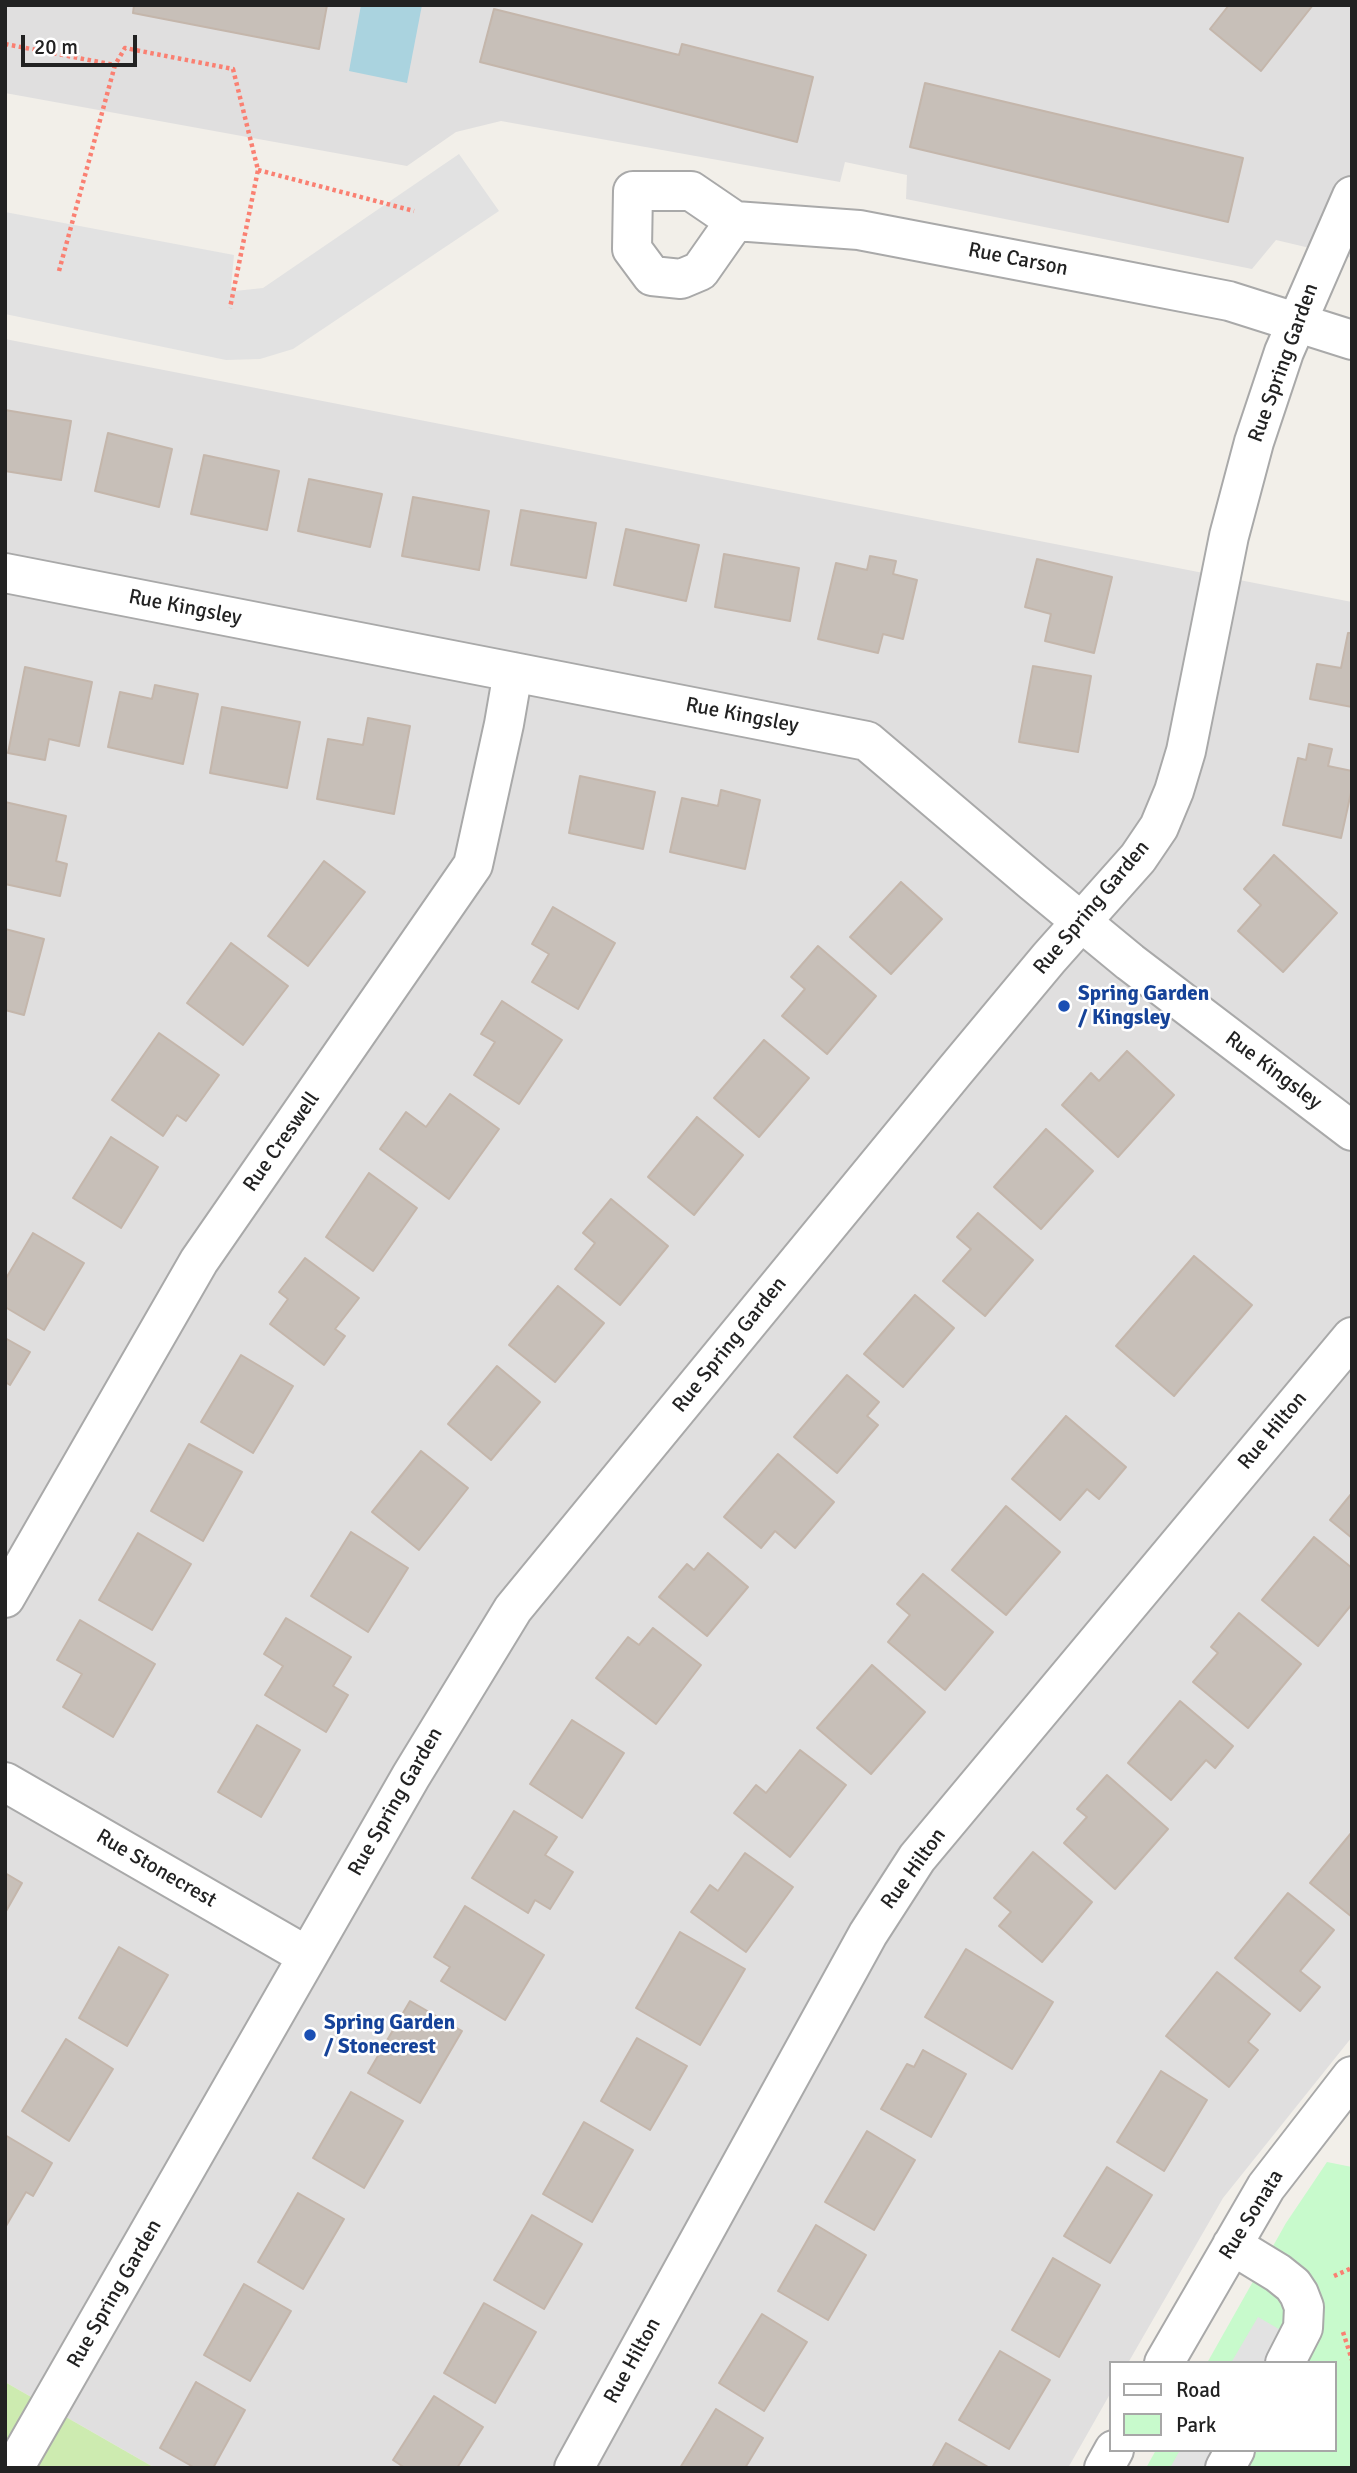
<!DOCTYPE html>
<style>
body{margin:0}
#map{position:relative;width:1357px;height:2473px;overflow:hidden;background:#f2efe9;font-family:Signika,sans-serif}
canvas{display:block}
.frame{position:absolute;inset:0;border:7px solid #222;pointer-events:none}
.legend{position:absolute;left:1109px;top:2361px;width:228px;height:91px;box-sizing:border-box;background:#fff;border:2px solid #a7a7a7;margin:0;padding:9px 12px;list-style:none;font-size:21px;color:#222}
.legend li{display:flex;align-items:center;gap:14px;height:35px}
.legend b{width:35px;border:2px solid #a7a7a7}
.scale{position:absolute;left:21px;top:35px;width:116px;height:32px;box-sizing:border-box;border:4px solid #222;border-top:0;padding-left:9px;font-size:21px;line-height:24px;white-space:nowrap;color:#222;-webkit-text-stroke:5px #fff;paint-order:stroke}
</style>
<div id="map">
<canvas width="1357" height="2473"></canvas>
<div class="frame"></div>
<ul class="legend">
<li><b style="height:9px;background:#fff"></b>Road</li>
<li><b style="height:19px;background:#c8facc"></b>Park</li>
</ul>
<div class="scale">20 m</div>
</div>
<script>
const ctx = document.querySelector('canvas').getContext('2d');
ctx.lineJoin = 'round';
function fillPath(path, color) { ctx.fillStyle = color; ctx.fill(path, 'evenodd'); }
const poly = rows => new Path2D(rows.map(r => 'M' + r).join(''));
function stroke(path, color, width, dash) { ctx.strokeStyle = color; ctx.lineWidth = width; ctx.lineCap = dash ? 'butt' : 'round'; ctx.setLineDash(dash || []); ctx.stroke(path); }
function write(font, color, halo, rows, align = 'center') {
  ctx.font = font + ' Signika,sans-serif'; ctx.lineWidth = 5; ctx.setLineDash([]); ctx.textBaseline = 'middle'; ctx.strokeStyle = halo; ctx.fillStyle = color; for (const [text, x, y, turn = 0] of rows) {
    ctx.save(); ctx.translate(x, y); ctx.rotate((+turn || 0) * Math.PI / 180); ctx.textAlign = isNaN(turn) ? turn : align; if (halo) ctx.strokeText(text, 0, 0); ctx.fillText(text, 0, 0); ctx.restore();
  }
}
fillPath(poly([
 [5,5,1352,5,1352,258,1276,240,1252,269,906,199,907,175,845,162,840,182,501,121,456,132,407,166,5,93],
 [5,339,1352,602,1352,2037,1223,2198,1128,2363,1110,2363,1110,2394,1068,2468,155,2468,5,2382]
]), '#e0dfdf');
fillPath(poly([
 [5,2382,155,2468,5,2468]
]), '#cdebb0');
fillPath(poly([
 [1327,2162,1352,2167,1352,2468,1146,2468,1156,2450,1334,2450,1334,2363,1207,2363,1286,2223]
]), '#c8facc');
fillPath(poly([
 [459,154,499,211,293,349,260,359,226,360,5,314,5,212,234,255,231,287,235,291,263,288],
 [1258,2317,1315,2350,1307,2363,1231,2363],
 [1180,2450,1257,2450,1247,2468,1170,2468]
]), '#e2e2e2');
fillPath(poly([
 [361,5,422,5,407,83,349,71]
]), '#aad3df');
const building = poly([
 [134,5,327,5,319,49,133,13,134,5],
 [1229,5,1313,5,1261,71,1210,29,1229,5],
 [494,9,679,55,682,44,813,77,797,142,480,62,494,9],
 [925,83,1243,158,1228,222,910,147,925,83],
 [5,410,71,421,61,480,5,471,5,410],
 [108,433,172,449,159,507,95,491,108,433],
 [204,455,279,471,267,530,191,514,204,455],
 [309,479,382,494,370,547,298,531,309,479],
 [413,497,489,511,479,570,402,556,413,497],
 [521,510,596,523,586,578,511,565,521,510],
 [626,529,699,545,686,601,614,585,626,529],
 [724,554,799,568,790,621,715,607,724,554],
 [870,556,896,561,893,574,917,580,903,639,883,634,878,653,818,639,836,563,867,570,870,556],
 [1037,559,1112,577,1094,653,1045,641,1051,614,1025,607,1037,559],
 [1348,633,1352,633,1352,707,1310,699,1317,664,1341,668,1348,633],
 [1033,666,1091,676,1078,752,1019,742,1033,666],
 [25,667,92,682,79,746,49,739,45,760,8,753,25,667],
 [155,685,198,694,183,764,108,747,120,692,152,699,155,685],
 [222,707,300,722,287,788,210,773,222,707],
 [368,718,410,726,394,814,317,799,328,739,363,745,368,718],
 [1309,744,1332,749,1328,766,1352,771,1352,788,1341,838,1283,825,1298,758,1306,760,1309,744],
 [580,776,655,792,643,849,569,833,580,776],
 [721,790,760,800,745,869,670,852,682,798,718,806,721,790],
 [5,802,66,816,56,861,67,864,60,896,5,884,5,802],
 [1274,855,1337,913,1283,972,1238,931,1261,905,1244,889,1274,855],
 [324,861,365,892,308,966,268,936,324,861],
 [901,882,942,919,891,974,850,937,901,882],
 [553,907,615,943,578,1009,532,982,549,954,532,944,553,907],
 [5,929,44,939,24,1015,5,1010,5,929],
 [231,943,288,986,243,1045,187,1003,231,943],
 [818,946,876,996,827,1054,782,1016,805,989,791,977,818,946],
 [502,1001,562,1040,519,1104,474,1075,495,1042,481,1034,502,1001],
 [159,1033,219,1075,186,1121,177,1115,163,1136,112,1100,159,1033],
 [764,1040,809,1078,759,1137,714,1098,764,1040],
 [1127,1051,1174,1095,1118,1157,1062,1105,1091,1073,1099,1081,1127,1051],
 [450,1094,499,1129,449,1199,380,1149,406,1112,426,1127,450,1094],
 [697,1117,743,1155,694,1215,648,1177,697,1117],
 [1046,1129,1093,1171,1041,1229,994,1187,1046,1129],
 [111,1137,158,1167,121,1228,73,1198,111,1137],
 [369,1173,417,1208,373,1271,326,1237,369,1173],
 [611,1199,668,1246,620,1305,575,1269,595,1243,583,1233,611,1199],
 [978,1213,1033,1260,985,1316,943,1281,971,1249,957,1237,978,1213],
 [33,1233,84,1263,44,1330,5,1307,5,1280,33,1233],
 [1194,1256,1252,1305,1174,1396,1116,1346,1194,1256],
 [305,1258,359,1298,335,1329,345,1336,324,1365,270,1324,288,1299,279,1292,305,1258],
 [558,1286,604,1323,555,1382,509,1345,558,1286],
 [915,1295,954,1328,903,1387,864,1354,915,1295],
 [5,1338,30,1352,10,1385,5,1382,5,1338],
 [241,1355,293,1386,253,1453,201,1422,241,1355],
 [497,1366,540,1402,491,1460,448,1424,497,1366],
 [847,1375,879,1402,867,1416,878,1425,837,1473,794,1437,847,1375],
 [1066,1416,1126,1467,1099,1499,1087,1489,1060,1520,1012,1479,1066,1416],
 [189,1444,242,1472,203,1541,151,1511,189,1444],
 [421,1451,468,1488,419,1550,372,1512,421,1451],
 [778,1454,834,1502,795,1548,775,1531,761,1548,724,1517,778,1454],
 [1352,1493,1352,1538,1330,1520,1352,1493],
 [1006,1506,1060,1552,1006,1615,952,1570,1006,1506],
 [351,1532,408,1568,368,1632,311,1596,351,1532],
 [138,1533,191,1564,152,1630,99,1600,138,1533],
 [1314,1537,1352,1568,1352,1604,1318,1646,1262,1600,1314,1537],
 [708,1553,748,1587,707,1636,659,1597,687,1564,694,1570,708,1553],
 [923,1574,993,1632,945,1690,888,1642,910,1615,897,1604,923,1574],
 [1239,1613,1301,1664,1248,1728,1193,1682,1218,1653,1211,1647,1239,1613],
 [286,1618,351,1657,333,1686,348,1695,326,1732,265,1695,283,1666,264,1654,286,1618],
 [80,1620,155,1664,113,1737,63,1707,82,1674,57,1660,80,1620],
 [653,1628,701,1665,656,1724,596,1678,628,1637,639,1645,653,1628],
 [872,1665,925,1712,871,1774,817,1728,872,1665],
 [1180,1701,1233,1746,1215,1768,1206,1760,1171,1800,1128,1763,1180,1701],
 [572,1720,624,1753,582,1818,530,1784,572,1720],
 [257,1725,300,1750,261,1817,218,1792,257,1725],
 [800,1750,846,1785,790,1857,734,1813,756,1785,766,1793,800,1750],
 [1107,1775,1168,1829,1115,1889,1064,1843,1087,1817,1077,1809,1107,1775],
 [514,1811,557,1837,545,1855,573,1872,550,1909,535,1900,528,1913,472,1878,514,1811],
 [1352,1832,1352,1917,1310,1883,1352,1832],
 [1033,1852,1092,1902,1042,1962,999,1926,1011,1912,994,1898,1033,1852],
 [745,1853,793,1887,746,1952,691,1912,710,1885,718,1891,745,1853],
 [5,1873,22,1883,5,1913,5,1873],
 [1288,1893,1334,1930,1300,1971,1320,1987,1300,2011,1235,1958,1288,1893],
 [465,1906,544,1955,505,2020,441,1981,450,1967,434,1957,465,1906],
 [680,1932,745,1969,700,2045,636,2008,680,1932],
 [119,1947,168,1975,127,2046,79,2018,119,1947],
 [966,1949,1053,2002,1012,2069,925,2017,966,1949],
 [1217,1972,1270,2014,1248,2042,1258,2050,1229,2087,1166,2036,1217,1972],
 [410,2001,462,2031,420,2103,368,2073,410,2001],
 [637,2038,687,2066,650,2130,601,2101,637,2038],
 [66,2039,113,2069,69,2141,22,2111,66,2039],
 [923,2050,966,2074,931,2137,881,2109,907,2064,914,2067,923,2050],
 [1161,2071,1207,2100,1164,2171,1117,2142,1161,2071],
 [351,2092,403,2121,364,2188,313,2158,351,2092],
 [584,2122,633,2150,592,2222,543,2194,584,2122],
 [867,2131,915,2160,874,2230,825,2202,867,2131],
 [5,2135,52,2163,33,2196,26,2192,6,2226,5,2135],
 [1107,2167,1152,2195,1110,2263,1064,2236,1107,2167],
 [298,2193,344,2219,303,2289,258,2262,298,2193],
 [532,2215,582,2244,544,2309,494,2280,532,2215],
 [816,2225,866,2255,828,2320,778,2291,816,2225],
 [1053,2258,1100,2285,1059,2357,1012,2330,1053,2258],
 [244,2284,291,2311,250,2381,204,2355,244,2284],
 [484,2303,536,2332,495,2403,444,2373,484,2303],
 [762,2314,807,2342,764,2411,719,2383,762,2314],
 [1000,2351,1050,2380,1009,2449,959,2420,1000,2351],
 [196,2382,245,2410,213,2468,195,2468,160,2448,196,2382],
 [434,2396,483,2427,457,2468,405,2468,393,2460,434,2396],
 [716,2409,763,2438,745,2468,680,2468,716,2409],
 [946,2443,990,2468,932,2468,946,2443]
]);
fillPath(building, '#c7bfb8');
stroke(building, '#c4b6ab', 2);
const minor = poly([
 [735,221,700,271,681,279,652,276,632,249,633,191,691,191,735,221,859,230,1105,277,1229,301,1352,340],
 [5,573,867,741,1033,882,1130,962,1352,1131],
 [5,1598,199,1261,473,865,504,724,513,672],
 [5,1782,307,1956],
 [1232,2245,1278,2273,1293,2285,1299,2294,1304,2307,1303,2328,1285,2363],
 [1164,2363,1266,2187,1352,2076],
 [14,2468,411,1776,513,1609,954,1072,1049,958,1138,858,1159,827,1174,791,1186,751,1229,536,1254,442,1284,352,1352,196],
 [574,2468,868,1934,917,1858,1352,1337],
 [1104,2468,1114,2450],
 [1225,2468,1235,2450]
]);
stroke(minor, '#a9a9a9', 42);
stroke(poly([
 [5,44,115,65],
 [258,170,414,211],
 [59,271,115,65,125,48,233,69,258,170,230,308],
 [1334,2276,1352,2268],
 [1343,2332,1352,2360]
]), '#fa8072', 4.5, [3.5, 3.5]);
stroke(minor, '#fff', 38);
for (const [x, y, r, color] of [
 [1064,1006,7,"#1a4fb4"],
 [310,2035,7,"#1a4fb4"]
]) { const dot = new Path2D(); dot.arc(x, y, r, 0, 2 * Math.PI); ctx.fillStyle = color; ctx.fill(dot); stroke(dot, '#fff', 2.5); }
write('21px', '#222', '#fff', [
 ["Rue Carson",1018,260,11],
 ["Rue Spring Garden",1284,363,-70],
 ["Rue Kingsley",185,608,11],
 ["Rue Kingsley",742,716,11],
 ["Rue Spring Garden",1092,908,-50],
 ["Rue Kingsley",1273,1071,37],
 ["Rue Creswell",282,1142,-55],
 ["Rue Spring Garden",730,1345,-51],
 ["Rue Hilton",1273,1431,-50],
 ["Rue Spring Garden",396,1802,-60],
 ["Rue Stonecrest",156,1869,30],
 ["Rue Hilton",914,1869,-54],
 ["Rue Sonata",1252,2215,-58],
 ["Rue Spring Garden",115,2294,-60],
 ["Rue Hilton",633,2361,-61]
]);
write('bold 21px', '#164399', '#fff', [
 ["Spring Garden",1078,994],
 ["/ Kingsley",1078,1018],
 ["Spring Garden",324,2023],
 ["/ Stonecrest",324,2047]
], 'left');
</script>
